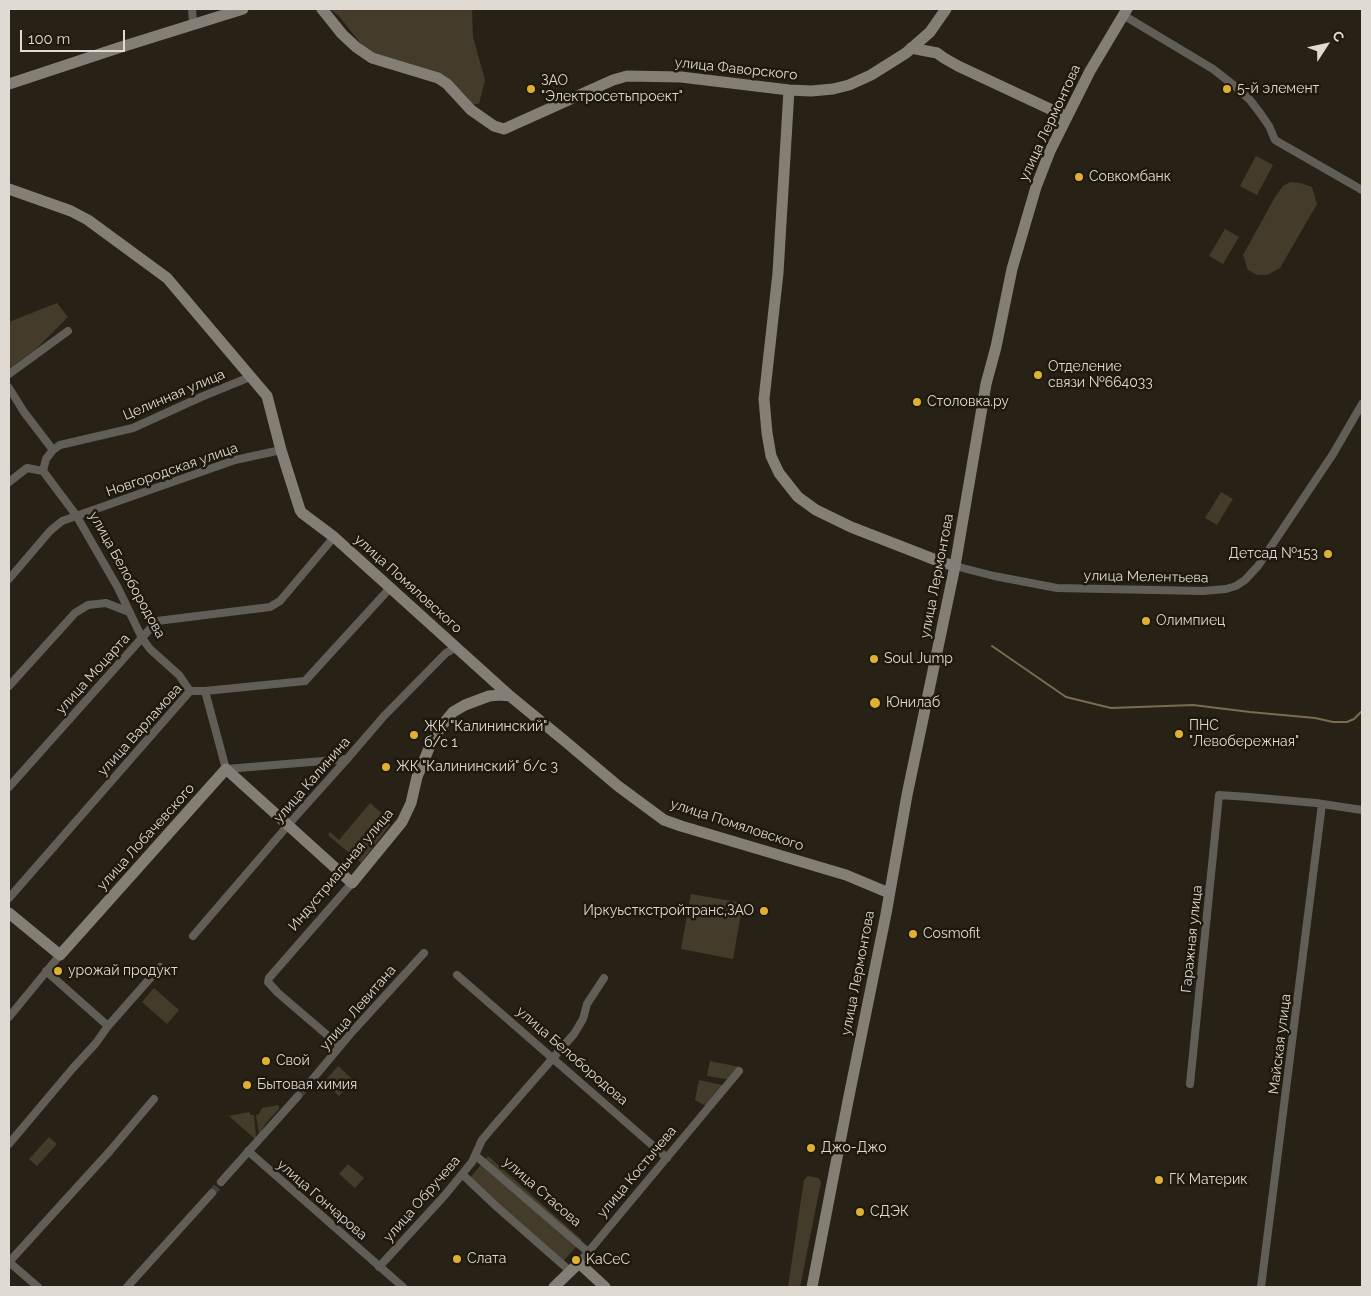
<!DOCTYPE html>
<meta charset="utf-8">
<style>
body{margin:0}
#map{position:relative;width:1371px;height:1296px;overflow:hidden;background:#282216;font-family:Raleway,sans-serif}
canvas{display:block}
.frame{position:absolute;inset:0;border:10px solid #dfdbd3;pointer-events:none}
.north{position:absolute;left:1301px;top:20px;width:50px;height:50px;-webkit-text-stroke:4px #1f190d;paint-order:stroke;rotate:55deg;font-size:14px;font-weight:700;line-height:20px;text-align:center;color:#dfdbd3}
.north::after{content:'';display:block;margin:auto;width:18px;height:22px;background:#dfdbd3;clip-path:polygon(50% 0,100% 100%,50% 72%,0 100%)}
.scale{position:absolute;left:20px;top:30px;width:105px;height:22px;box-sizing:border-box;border:2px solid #dfdbd3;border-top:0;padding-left:6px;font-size:15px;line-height:18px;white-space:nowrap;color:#dfdbd3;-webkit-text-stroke:4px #1f190d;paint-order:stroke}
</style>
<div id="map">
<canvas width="1371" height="1296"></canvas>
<div class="frame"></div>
<div class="north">С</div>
<div class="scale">100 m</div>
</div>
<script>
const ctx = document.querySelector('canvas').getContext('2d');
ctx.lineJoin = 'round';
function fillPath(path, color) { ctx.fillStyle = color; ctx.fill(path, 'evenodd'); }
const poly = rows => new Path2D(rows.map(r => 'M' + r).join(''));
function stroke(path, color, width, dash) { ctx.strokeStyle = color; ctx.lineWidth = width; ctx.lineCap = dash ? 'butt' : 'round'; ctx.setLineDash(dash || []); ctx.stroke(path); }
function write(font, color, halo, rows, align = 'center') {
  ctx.font = font + ' Raleway,sans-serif'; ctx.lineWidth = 5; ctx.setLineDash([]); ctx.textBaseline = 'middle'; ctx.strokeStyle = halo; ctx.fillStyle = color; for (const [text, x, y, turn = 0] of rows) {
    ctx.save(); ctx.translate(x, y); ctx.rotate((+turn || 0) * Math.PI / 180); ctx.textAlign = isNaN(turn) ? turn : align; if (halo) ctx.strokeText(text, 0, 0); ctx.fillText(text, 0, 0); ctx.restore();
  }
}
fillPath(poly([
 [330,9,472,9,473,37,485,80,479,104,465,105,440,74,389,60,365,49,339,16],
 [1256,156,1273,165,1257,195,1240,186],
 [1290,182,1300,183,1312,187,1317,204,1280,268,1267,275,1257,275,1248,270,1243,255,1275,197,1283,186],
 [1225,229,1239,237,1223,264,1209,256],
 [57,303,68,317,35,350,11,367,9,366,9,322],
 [1221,492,1233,499,1217,525,1205,518],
 [370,803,392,822,361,863,328,835,330,832,339,840],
 [691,894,743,903,733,959,681,949],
 [154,988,179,1010,167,1024,142,1002],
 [710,1061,740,1067,731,1080,707,1076],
 [338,1066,353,1080,339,1096,324,1082],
 [699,1080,727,1086,709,1108,695,1100],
 [279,1105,279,1109,266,1123,259,1134,256,1115,259,1114,262,1108],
 [249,1112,251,1115,254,1115,256,1137,255,1139,229,1116],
 [49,1137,57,1144,37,1166,29,1159],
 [488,1156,582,1240,560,1265,466,1183],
 [348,1164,364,1178,355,1188,339,1174],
 [808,1176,819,1178,821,1182,800,1287,788,1287,804,1180]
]), '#443c2a');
stroke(poly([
 [992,646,1066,697,1111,708,1193,705,1250,712,1315,718,1333,722,1347,722,1354,719,1362,711]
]), '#796c50', 2);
stroke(poly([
 [298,1096,311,1081],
 [212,1193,221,1182]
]), '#433e32', 8, [8, 4]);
stroke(poly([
 [192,9,193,24],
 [1123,15,1213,69,1236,87,1250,100,1260,113,1269,126,1275,140,1362,190],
 [9,374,68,331],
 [9,388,24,412,53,450],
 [43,471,76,515,118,588,142,638,150,649,179,675,190,691],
 [43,471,46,459,53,450,60,445,133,428,201,397,250,377],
 [9,482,27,468,43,471],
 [955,566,994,576,1057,588,1203,591,1226,589,1236,586,1245,580,1258,566,1333,454,1362,404],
 [9,579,50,531,62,521,235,460,281,450],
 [9,686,75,613,88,605,106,603,129,612],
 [205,691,226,769,347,759],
 [9,787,157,621,270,607,280,601,334,537],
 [9,898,190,691,205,691,305,681,390,588],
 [193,936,296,816,347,759,384,716,446,653,457,647],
 [46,971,108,1026],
 [457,975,667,1158],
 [9,1017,60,955],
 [340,1046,278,993,268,982,269,978,352,883],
 [311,1081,352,1032,424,953],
 [1190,1084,1219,795,1249,797,1316,803,1362,810],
 [9,1144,73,1068,96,1043,108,1026,160,967],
 [248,1151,403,1287],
 [475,1155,588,1252],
 [462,1174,497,1207,570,1271],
 [221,1182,298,1096],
 [9,1262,109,1152,154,1099],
 [9,1262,38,1287],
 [579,1263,739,1071],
 [379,1267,445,1195,472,1162,482,1140,492,1128,574,1034,583,1019,587,1004,604,978],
 [127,1287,212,1193],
 [1261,1287,1322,804]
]), '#615e58', 8);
stroke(poly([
 [322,9,342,34,356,47,372,58,438,78,447,84,471,110,494,126,504,129,613,80,627,76,681,77,789,90,811,91,833,89,849,85,871,75,906,53,930,32,946,9],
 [911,48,937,53,944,58,958,66,1067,117],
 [9,84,118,48,243,9],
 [789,90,778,273,764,399,767,433,771,456,779,473,790,487,798,497,816,510,851,527,941,562,955,566],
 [9,189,71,211,88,220,167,278,267,396,281,450,300,510,302,513,334,537,510,696,566,742,618,786,664,820,681,826,846,875,889,893],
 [9,913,60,955,226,769,352,883,402,822,411,803,417,777,432,741,443,724,453,712,465,705,489,696,500,695,510,696],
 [554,1287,579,1263,605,1287],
 [812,1287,848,1101,886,914,907,795,955,566,986,384,996,347,1012,269,1036,187,1050,151,1090,71,1127,9]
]), '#847f75', 11);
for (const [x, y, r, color] of [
 [531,89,5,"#e0b034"],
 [1227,89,5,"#e0b034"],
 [1079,177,5,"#e0b034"],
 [1038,375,5,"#e0b034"],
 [917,402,5,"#e0b034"],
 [1328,554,5,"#e0b034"],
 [1146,621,5,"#e0b034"],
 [874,659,5,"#e0b034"],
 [875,703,6,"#e0b034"],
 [1179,734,5,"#e0b034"],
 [414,735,5,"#e0b034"],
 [386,767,5,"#e0b034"],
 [764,911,5,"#e0b034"],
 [913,934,5,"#e0b034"],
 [58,971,5,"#e0b034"],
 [266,1061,5,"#e0b034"],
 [247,1085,5,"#e0b034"],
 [811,1148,5,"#e0b034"],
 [1159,1180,5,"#e0b034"],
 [860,1212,5,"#e0b034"],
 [457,1259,5,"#e0b034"],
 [576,1260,5,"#e0b034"]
]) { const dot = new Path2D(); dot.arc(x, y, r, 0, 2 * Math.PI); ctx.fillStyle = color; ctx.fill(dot); stroke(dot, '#1f190d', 2); }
write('14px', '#dfdbd3', '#1f190d', [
 ["улица Фаворского",736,69,6],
 ["улица Лермонтова",1050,123,-65],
 ["Целинная улица",174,395,-23],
 ["Новгородская улица",172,470,-19],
 ["улица Белобородова",127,575,61],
 ["улица Лермонтова",937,576,-79],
 ["улица Мелентьева",1146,577,1],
 ["улица Помяловского",408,584,42],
 ["улица Моцарта",93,674,-48],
 ["улица Варламова",140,730,-48],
 ["улица Калинина",312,780,-49],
 ["улица Помяловского",737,825,18],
 ["улица Лобачевского",146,837,-48],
 ["Индустриальная улица",341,870,-50],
 ["Гаражная улица",1192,939,-84],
 ["улица Лермонтова",858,973,-79],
 ["улица Левитана",358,1008,-49],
 ["Майская улица",1280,1044,-83],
 ["улица Белобородова",572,1056,41],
 ["улица Костычева",637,1172,-50],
 ["улица Стасова",542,1192,41],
 ["улица Обручева",422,1199,-49],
 ["улица Гончарова",322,1200,41]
]);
write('14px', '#dfdbd3', '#1f190d', [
 ["ЗАО",541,81],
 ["\"Электросетьпроект\"",541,97],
 ["5-й элемент",1237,89],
 ["Совкомбанк",1089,177],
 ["Отделение",1048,367],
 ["связи №664033",1048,383],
 ["Столовка.ру",927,402],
 ["Детсад №153",1318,554,"right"],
 ["Олимпиец",1156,621],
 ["Soul Jump",884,659],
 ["Юнилаб",886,703],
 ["ПНС",1189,726],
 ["\"Левобережная\"",1189,742],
 ["ЖК \"Калининский\"",424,727],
 ["б/с 1",424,743],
 ["ЖК \"Калининский\" б/с 3",396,767],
 ["Иркуьсткстройтранс,ЗАО",754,911,"right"],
 ["Cosmofit",923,934],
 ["урожай продукт",68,971],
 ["Свой",276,1061],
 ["Бытовая химия",257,1085],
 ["Джо-Джо",821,1148],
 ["ГК Материк",1169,1180],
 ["СДЭК",870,1212],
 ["Слата",467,1259],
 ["KaCeC",586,1260]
], 'left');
</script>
